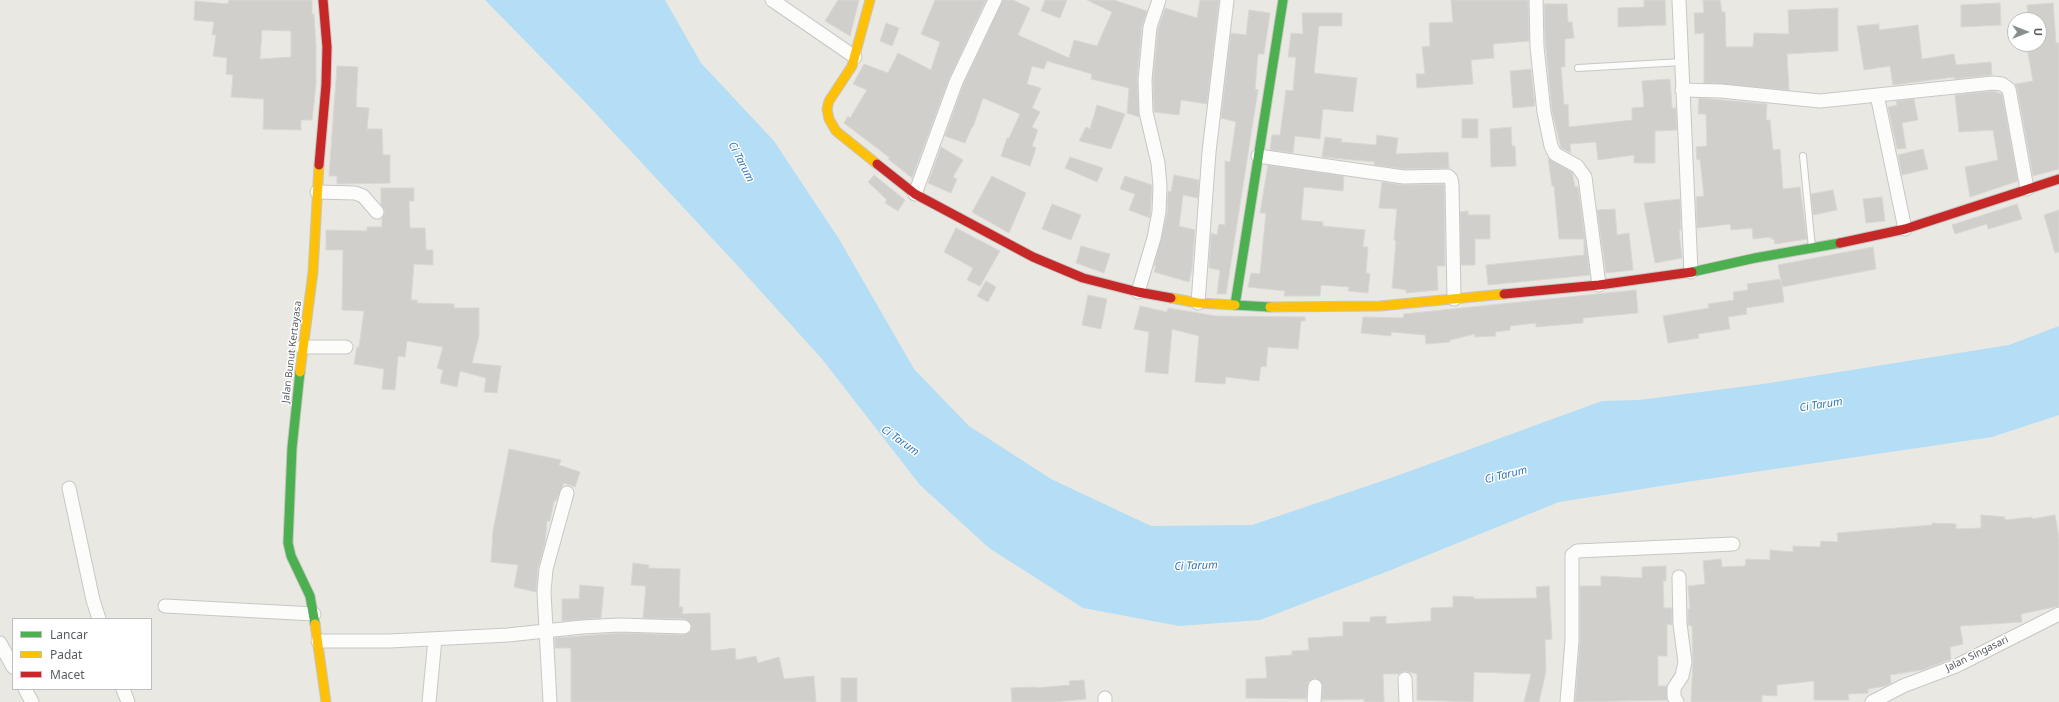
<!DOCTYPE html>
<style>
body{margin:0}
#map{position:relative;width:2059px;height:702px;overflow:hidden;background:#eae8e2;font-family:"Noto Sans",sans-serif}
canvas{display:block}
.legend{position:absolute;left:12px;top:618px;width:140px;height:72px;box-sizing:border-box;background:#fff;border:1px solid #bcbec0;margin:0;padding:5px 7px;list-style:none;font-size:12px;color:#585d62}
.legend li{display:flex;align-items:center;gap:8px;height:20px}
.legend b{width:20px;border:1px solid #bcbec0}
.north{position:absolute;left:2007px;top:12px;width:40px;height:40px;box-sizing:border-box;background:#fff;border:1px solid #bcbec0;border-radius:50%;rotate:90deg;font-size:11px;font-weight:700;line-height:16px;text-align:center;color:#585d62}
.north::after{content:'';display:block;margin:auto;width:14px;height:18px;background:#8b8e8f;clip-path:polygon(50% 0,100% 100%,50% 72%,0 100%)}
</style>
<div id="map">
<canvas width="2059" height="702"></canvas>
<ul class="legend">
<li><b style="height:5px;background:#4caf50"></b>Lancar</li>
<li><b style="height:5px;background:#ffc107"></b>Padat</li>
<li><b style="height:5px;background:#c62828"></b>Macet</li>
</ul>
<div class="north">U</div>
</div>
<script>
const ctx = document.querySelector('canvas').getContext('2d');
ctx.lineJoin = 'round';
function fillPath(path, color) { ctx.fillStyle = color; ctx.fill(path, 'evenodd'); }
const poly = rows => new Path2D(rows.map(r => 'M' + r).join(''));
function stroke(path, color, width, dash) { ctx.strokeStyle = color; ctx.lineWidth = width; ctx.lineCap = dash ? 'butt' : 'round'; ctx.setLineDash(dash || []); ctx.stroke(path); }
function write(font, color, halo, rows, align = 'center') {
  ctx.font = font + ' "Noto Sans",sans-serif'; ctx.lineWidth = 3; ctx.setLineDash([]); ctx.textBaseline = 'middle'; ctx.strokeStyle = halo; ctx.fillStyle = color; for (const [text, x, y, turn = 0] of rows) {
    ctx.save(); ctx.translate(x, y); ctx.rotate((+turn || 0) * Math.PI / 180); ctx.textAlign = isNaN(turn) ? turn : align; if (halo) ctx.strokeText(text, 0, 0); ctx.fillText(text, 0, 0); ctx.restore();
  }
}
fillPath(poly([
 [485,0,665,0,701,63,774,141,839,239,914,369,969,426,1051,479,1151,526,1252,525,1391,478,1602,401,1639,400,1763,384,2009,345,2059,326,2059,415,1992,437,1693,481,1559,502,1391,570,1260,620,1179,626,1083,608,989,548,920,485,822,359,737,265,585,102]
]), '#b4ddf6');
const building = poly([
 [229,0,312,0,312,14,314,14,316,47,316,84,312,120,301,120,301,130,263,129,264,99,231,97,233,75,226,74,227,58,213,56,216,35,212,35,214,22,194,20,195,1,228,4,229,0],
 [262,30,291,31,291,57,260,59,262,30],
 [838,0,859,0,850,36,825,21,838,0],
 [935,0,986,0,949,79,912,178,888,159,890,158,844,123,848,116,850,118,867,90,853,84,864,64,888,73,898,53,931,70,940,42,921,34,935,0],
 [1003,0,1013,0,1030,8,1018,35,1069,58,1074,40,1097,46,1112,12,1087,0,1114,0,1147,11,1142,26,1137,79,1139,117,1127,113,1129,88,1091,79,1092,74,1047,61,1044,69,1032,66,1027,84,1041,88,1032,108,1040,112,1032,127,1038,130,1032,146,1036,148,1030,166,1001,156,1007,138,1009,138,1020,114,983,98,973,127,972,127,965,143,945,136,963,85,1003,0],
 [1045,0,1067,0,1060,18,1041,11,1045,0],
 [1200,0,1219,0,1207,104,1181,100,1179,115,1154,112,1153,80,1158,29,1165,8,1197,18,1200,0],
 [1451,0,1528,0,1529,41,1493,44,1494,58,1471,60,1473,84,1417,88,1416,74,1425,74,1422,47,1430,46,1429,23,1453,22,1451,0],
 [1644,0,1665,0,1666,25,1618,27,1618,8,1644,7,1644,0],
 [1703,0,1720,0,1722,12,1725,12,1726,47,1753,47,1754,33,1789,34,1788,10,1838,8,1838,51,1787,54,1789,90,1704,83,1704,33,1695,34,1694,13,1704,13,1703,0],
 [2000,3,2001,25,1961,27,1961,5,2000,3],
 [2053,3,2056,43,2059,43,2059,169,2033,176,2017,88,2015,84,2033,81,2027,48,2039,46,2039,20,2028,20,2027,5,2053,3],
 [1544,4,1567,4,1568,22,1572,22,1574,38,1565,39,1565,67,1561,67,1564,105,1568,104,1569,127,1632,120,1632,108,1644,107,1642,81,1670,79,1672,108,1676,108,1677,130,1655,131,1655,163,1634,163,1634,155,1598,160,1596,142,1570,144,1571,153,1561,148,1552,111,1545,39,1544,4],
 [1249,10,1270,13,1264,54,1258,54,1255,89,1258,90,1226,294,1217,294,1220,270,1209,268,1211,233,1217,235,1219,224,1225,225,1225,161,1230,162,1236,122,1221,118,1231,33,1246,35,1249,10],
 [1302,13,1342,13,1342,26,1319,26,1314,73,1357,78,1353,112,1323,109,1320,139,1295,136,1293,153,1270,150,1272,135,1280,135,1286,90,1293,91,1296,57,1288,57,1291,33,1303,34,1302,13],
 [886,23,899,28,892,46,880,41,886,23],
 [1879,24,1879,30,1918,25,1922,59,1954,54,1956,65,1991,62,1992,75,1954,79,1954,77,1893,85,1890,66,1864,70,1857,26,1879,24],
 [337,66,358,67,356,107,369,108,367,129,382,129,383,155,390,155,390,183,337,184,337,176,329,176,337,66],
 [1531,69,1535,106,1513,108,1510,71,1531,69],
 [1993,91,2002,94,2018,181,1970,197,1965,167,1998,160,1993,130,1959,132,1955,95,1993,91],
 [1699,98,1767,104,1766,120,1770,120,1773,150,1780,149,1783,189,1800,187,1807,239,1775,244,1774,239,1771,239,1771,237,1753,239,1752,228,1731,230,1730,224,1697,228,1696,197,1704,196,1700,159,1697,160,1696,147,1707,146,1706,114,1698,114,1699,98],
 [1914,99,1918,120,1902,123,1906,148,1897,149,1888,107,1897,105,1896,101,1914,99],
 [1097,105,1125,114,1111,149,1079,141,1086,127,1090,129,1097,105],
 [1462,119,1478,119,1478,138,1462,138,1462,119],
 [1511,127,1512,146,1515,146,1516,166,1491,167,1490,129,1511,127],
 [1377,135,1398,138,1396,154,1448,152,1449,168,1404,169,1374,165,1375,162,1322,157,1325,137,1342,139,1341,142,1376,145,1377,135],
 [941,147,963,160,953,177,957,179,951,193,928,183,941,147],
 [1923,149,1928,169,1902,175,1898,155,1923,149],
 [1070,157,1103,168,1097,182,1065,168,1070,157],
 [1548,158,1572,172,1575,187,1578,187,1590,275,1488,285,1486,265,1584,255,1584,239,1559,239,1554,186,1552,186,1548,158],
 [1268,165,1344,176,1343,191,1304,187,1301,220,1323,222,1323,226,1365,230,1363,247,1368,247,1366,273,1370,274,1368,293,1348,291,1349,287,1321,285,1320,296,1284,296,1285,291,1248,287,1251,273,1260,274,1266,213,1260,213,1268,165],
 [874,175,905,200,898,211,885,203,887,200,868,182,874,175],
 [1174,175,1199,180,1198,198,1183,195,1179,226,1195,230,1192,269,1189,282,1154,272,1156,266,1154,266,1167,214,1168,191,1171,192,1174,175],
 [992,176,1026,193,1009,233,972,212,992,176],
 [1125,176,1152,185,1150,218,1129,210,1135,194,1120,189,1125,176],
 [1382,182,1404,185,1444,184,1445,266,1437,266,1438,290,1406,293,1406,290,1392,288,1396,241,1394,240,1397,209,1379,208,1382,182],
 [381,188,414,188,414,201,409,201,410,228,425,228,426,250,433,250,433,265,414,264,411,300,417,300,417,303,454,304,454,308,479,308,479,336,472,363,501,366,497,393,484,392,486,378,460,371,457,387,440,383,443,370,437,368,443,347,407,341,405,357,398,356,395,390,382,389,384,369,354,364,357,347,359,347,364,311,342,310,343,250,326,250,326,230,367,231,367,227,382,227,382,218,385,211,381,205,381,188],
 [1833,190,1837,210,1813,215,1811,194,1833,190],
 [1882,197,1885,221,1866,223,1863,199,1882,197],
 [1680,199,1681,230,1679,230,1682,258,1655,263,1644,203,1680,199],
 [1052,204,1081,215,1071,240,1042,229,1052,204],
 [2017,204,2022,219,1988,229,1987,224,1955,234,1952,225,2017,204],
 [1615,209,1617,235,1629,233,1633,270,1606,273,1597,210,1615,209],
 [2059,210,2059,252,2055,253,2044,215,2059,210],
 [1468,211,1468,215,1490,215,1490,239,1475,239,1475,265,1461,265,1460,212,1468,211],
 [956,228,1000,251,980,286,967,280,973,268,944,252,956,228],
 [1081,246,1110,254,1104,273,1076,263,1081,246],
 [1873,247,1876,269,1782,287,1778,265,1873,247],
 [1781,279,1784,302,1746,308,1747,314,1728,317,1730,329,1698,334,1699,338,1668,343,1663,316,1709,308,1708,304,1734,300,1733,292,1748,290,1747,284,1781,279],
 [986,281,996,287,988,302,977,296,986,281],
 [1636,290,1638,313,1583,318,1583,323,1536,327,1536,323,1510,326,1510,330,1495,332,1496,336,1475,337,1475,334,1450,340,1450,342,1426,344,1425,335,1391,332,1391,336,1361,333,1363,317,1403,318,1404,314,1636,290],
 [1088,295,1107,299,1101,329,1082,325,1088,295],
 [1140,306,1167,312,1168,308,1216,316,1305,317,1305,321,1301,321,1298,349,1268,347,1266,367,1261,366,1259,381,1226,377,1225,384,1195,382,1199,336,1172,329,1168,374,1145,372,1149,332,1134,329,1140,306],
 [509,449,561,460,559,465,580,472,575,487,564,483,556,501,554,501,550,521,547,521,545,543,538,568,536,592,514,587,518,565,491,562,493,531,509,449],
 [1981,515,2005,517,2005,520,2032,517,2032,519,2055,515,2059,538,2059,606,2021,614,2022,622,1960,626,1963,644,1950,647,1951,659,1922,670,1890,675,1891,683,1885,686,1868,689,1868,693,1848,694,1849,700,1814,700,1814,681,1777,685,1777,696,1762,695,1762,702,1691,702,1693,661,1692,626,1688,625,1688,609,1690,609,1688,586,1705,584,1703,561,1721,559,1722,567,1745,566,1746,559,1770,560,1770,550,1793,552,1793,546,1820,547,1821,541,1838,542,1837,533,1932,525,1932,523,1956,524,1956,529,1981,528,1981,515],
 [633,563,649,565,648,568,680,569,679,607,683,607,682,614,710,613,711,651,735,648,736,660,756,656,758,663,779,657,784,679,814,676,816,702,571,702,571,648,555,648,555,638,619,633,684,635,691,631,691,624,685,619,643,618,646,586,631,585,633,563],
 [1666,566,1666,581,1663,581,1664,608,1672,608,1672,625,1667,624,1667,656,1658,656,1658,686,1667,686,1667,700,1575,702,1580,642,1580,586,1601,586,1601,576,1642,578,1642,567,1666,566],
 [580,585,604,587,601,618,562,621,562,599,579,599,580,585],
 [1549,586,1552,639,1545,640,1546,671,1539,702,1524,702,1531,674,1474,672,1473,702,1417,700,1417,674,1405,671,1399,674,1383,674,1384,702,1364,702,1364,699,1322,700,1322,683,1315,678,1308,682,1306,699,1246,698,1246,679,1267,678,1265,657,1292,655,1292,651,1309,650,1308,638,1343,636,1343,622,1370,622,1370,617,1386,616,1386,624,1431,621,1431,608,1453,607,1453,596,1474,597,1474,599,1537,598,1536,587,1549,586],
 [841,678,857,678,857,702,841,702,841,678],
 [1084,680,1086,699,1054,702,1012,702,1011,688,1036,687,1036,688,1070,685,1069,681,1084,680]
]);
fillPath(building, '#d0cfcb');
stroke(building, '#d9d7d2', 1);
const lane = poly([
 [1578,68,1682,62],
 [1803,156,1812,248]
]);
const street = poly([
 [772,0,855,57],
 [1536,0,1537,47,1544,112,1551,146,1555,154,1577,166,1585,177,1599,285],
 [1679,0,1691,272],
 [1682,90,1721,91,1820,101,1993,83,2002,84,2009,89,2027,189],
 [1877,95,1905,229],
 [1258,156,1404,177,1448,176,1451,179,1452,185,1454,299],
 [317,192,355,193,363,196,377,212],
 [915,194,956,82,995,0],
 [1138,292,1154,238,1159,212,1160,186,1158,163,1146,112,1145,80,1150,27,1159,0],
 [1198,303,1209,152,1227,0],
 [302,347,346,347],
 [69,488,93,600,99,619],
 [165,606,314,614],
 [318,641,390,641,508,635,582,627,619,625,684,627],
 [0,643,13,667],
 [1405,679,1406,702],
 [25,689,32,702],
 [123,689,128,702],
 [1105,698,1105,702],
 [429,702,435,639],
 [550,702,544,592,546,569,567,493],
 [1314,702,1315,686],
 [1567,702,1572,641,1572,555,1577,551,1733,544],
 [1677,702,1674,697,1674,688,1682,676,1685,662,1680,624,1679,577],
 [1872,702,1903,686,1956,666,2059,614]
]);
const fast = poly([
 [1692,272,1755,258,1840,243],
 [1270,307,1235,305,1283,0],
 [300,372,292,448,288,543,291,556,310,596,315,624]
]);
const slow = poly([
 [870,0,852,66,829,101,827,109,829,119,836,131,877,164],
 [1171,298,1198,303,1235,305],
 [1270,307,1380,306,1504,294],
 [300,372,313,272,319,165],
 [315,624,326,702]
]);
const jam = poly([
 [877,164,915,194,1033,257,1083,278,1138,292,1171,298],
 [319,165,326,85,327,47,323,0],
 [1840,243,1905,229,2059,179],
 [1504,294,1599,285,1692,272]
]);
stroke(lane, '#c7c7c7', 8);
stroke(street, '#c7c7c7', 15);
stroke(fast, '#c5c6c4', 11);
stroke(slow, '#c5c6c4', 11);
stroke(jam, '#c5c6c4', 11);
stroke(lane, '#fcfcfb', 6);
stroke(street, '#fcfcfb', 13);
stroke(fast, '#4caf50', 9);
stroke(slow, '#ffc107', 9);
stroke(jam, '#c62828', 9);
write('10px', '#585d62', '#fff', [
 ["Jalan Bunut Kertayasa",292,352,-83],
 ["Jalan Singasari",1977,654,-26]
]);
write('italic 11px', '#3378b8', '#fff', [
 ["Ci Tarum",741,162,63],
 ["Ci Tarum",1821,405,-9],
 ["Ci Tarum",900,441,35],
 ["Ci Tarum",1506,475,-14],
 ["Ci Tarum",1196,566,-2]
]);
</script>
